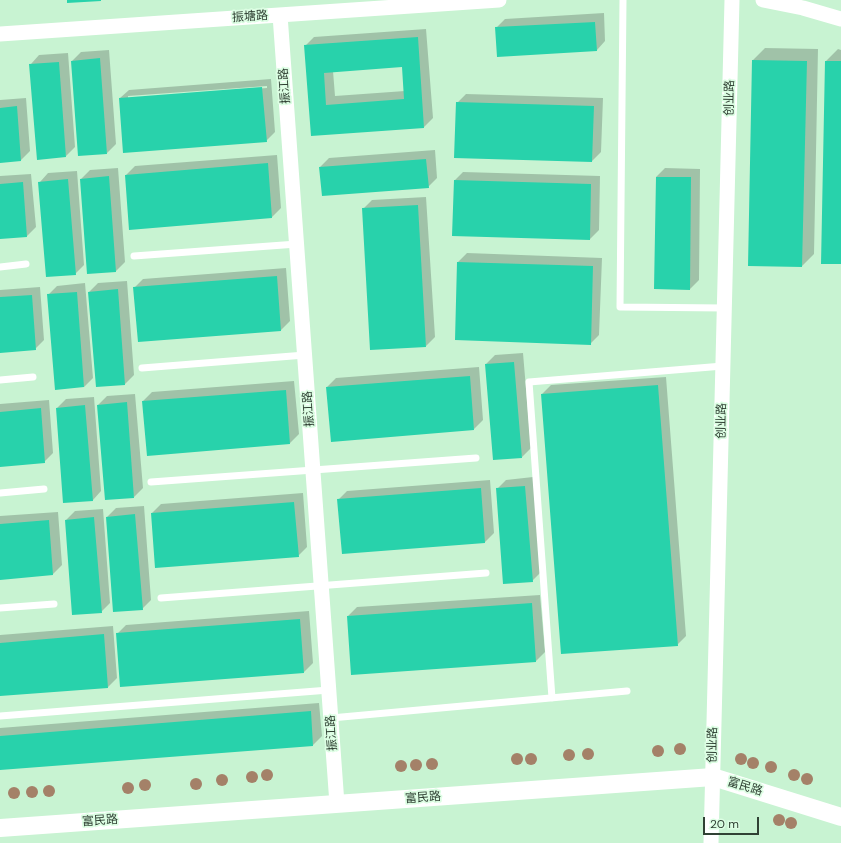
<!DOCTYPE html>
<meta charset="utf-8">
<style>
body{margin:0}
#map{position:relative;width:841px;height:843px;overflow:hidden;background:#c8f3d2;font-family:"DM Sans",sans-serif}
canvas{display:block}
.scale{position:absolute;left:703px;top:817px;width:56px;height:18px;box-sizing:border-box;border:2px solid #304134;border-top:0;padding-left:5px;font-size:12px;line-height:14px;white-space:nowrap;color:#304134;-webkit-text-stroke:3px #dcfee3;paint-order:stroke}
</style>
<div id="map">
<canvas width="841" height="843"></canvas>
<div class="scale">20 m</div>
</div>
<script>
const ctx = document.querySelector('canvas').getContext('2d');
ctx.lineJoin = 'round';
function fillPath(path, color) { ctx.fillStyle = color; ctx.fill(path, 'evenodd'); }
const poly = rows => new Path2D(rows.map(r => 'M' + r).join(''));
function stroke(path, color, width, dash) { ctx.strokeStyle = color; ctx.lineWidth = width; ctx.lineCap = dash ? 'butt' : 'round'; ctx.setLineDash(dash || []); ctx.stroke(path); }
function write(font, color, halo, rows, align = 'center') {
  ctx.font = font + ' "DM Sans","Noto Sans SC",sans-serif'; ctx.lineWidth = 3.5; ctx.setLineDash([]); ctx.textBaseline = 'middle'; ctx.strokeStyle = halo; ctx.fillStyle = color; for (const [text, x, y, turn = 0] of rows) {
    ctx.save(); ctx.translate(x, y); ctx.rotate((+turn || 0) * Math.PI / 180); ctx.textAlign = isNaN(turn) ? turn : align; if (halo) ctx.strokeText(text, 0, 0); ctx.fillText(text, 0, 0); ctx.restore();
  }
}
fillPath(poly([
 [604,13,605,41,597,50,496,28,505,19],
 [426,29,433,118,424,127,312,135,305,46,314,37],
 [403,66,405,91,335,96,333,71],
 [765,48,818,49,814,254,802,266,753,60],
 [838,49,841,50,841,263,826,61],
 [109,50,116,144,107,153,72,61,81,52],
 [68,53,75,147,66,156,31,64,39,55],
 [271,79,275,132,266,141,120,98,129,90],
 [267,86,267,88,128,98,128,96],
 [466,94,603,98,601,152,592,161,457,103],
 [26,98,30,151,21,160,0,162,0,100],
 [435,150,437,178,428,187,320,167,329,158],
 [277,155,281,208,272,217,126,175,135,166],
 [118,168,125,262,116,271,88,273,81,179,90,170],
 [665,168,700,169,699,280,690,289,656,177],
 [77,171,84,265,75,274,40,182,48,173],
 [463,172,600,176,599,230,590,239,454,181],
 [31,174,36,227,27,236,0,238,0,176],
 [426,197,435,337,426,346,363,209,372,200],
 [467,253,602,258,599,335,590,344,458,262],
 [286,268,290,321,281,330,134,288,143,279],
 [127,281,134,375,125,384,97,386,89,292,98,283],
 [85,283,93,378,84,387,48,295,57,286],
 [40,287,44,340,35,349,0,352,0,290],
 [523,353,531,448,522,457,486,364,495,355],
 [479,367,483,420,474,429,327,387,336,378],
 [666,377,686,636,677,645,542,394,551,385],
 [294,381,299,434,290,443,143,401,152,392],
 [135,394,143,488,134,497,98,405,107,396],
 [94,397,101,491,93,500,64,502,57,408,66,399],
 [49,400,53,453,44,462,0,466,0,404],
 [533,477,541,572,532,581,497,489,506,480],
 [490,480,494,533,485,542,343,553,338,500,347,491],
 [303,493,307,547,298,556,152,513,161,504],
 [144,506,151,600,142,609,107,517,116,508],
 [103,509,110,603,101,612,66,520,75,511],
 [58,512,62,565,53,574,0,579,0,516],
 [540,595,545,652,536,661,348,616,357,607],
 [309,611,313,663,304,672,117,634,126,625],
 [113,626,117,678,108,687,0,695,0,635],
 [319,703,322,736,313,745,0,769,0,728]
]), '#0003');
fillPath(poly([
 [67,0,101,0,101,1,67,3],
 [595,22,597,51,497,57,495,27],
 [418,37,424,128,311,136,304,45],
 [402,67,404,99,326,105,324,73],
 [100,58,107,154,78,156,71,61],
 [752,60,807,61,802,267,748,266],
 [825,61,841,61,841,264,821,264],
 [59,62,66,157,37,160,29,64],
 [262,87,267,142,123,153,119,98],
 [456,102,594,106,592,162,454,158],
 [17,106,21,161,0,163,0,108],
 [426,159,429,188,322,196,319,167],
 [268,163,272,218,129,230,125,175],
 [109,176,116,272,87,274,80,179],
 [656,177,691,177,690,290,654,289],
 [68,179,76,275,46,277,38,182],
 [454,180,591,184,590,240,452,236],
 [23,182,27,237,0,239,0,184],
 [418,205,426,347,370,350,362,208],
 [457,262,593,266,591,345,455,340],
 [277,276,281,331,138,342,133,287],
 [118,289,125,385,96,387,88,292],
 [77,292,84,387,55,390,47,294],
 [32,295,36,350,0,353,0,297],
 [514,362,522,458,493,460,485,364],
 [470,376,474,430,331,442,326,387],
 [658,385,678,646,561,654,541,394],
 [286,390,290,444,147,456,142,401],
 [127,402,134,498,105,500,97,405],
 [85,405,93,501,63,503,56,408],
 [41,408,45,463,0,467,0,412],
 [525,486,533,582,503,584,496,488],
 [481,488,485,543,342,554,337,499],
 [294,502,299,557,155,568,151,513],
 [135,514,143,610,113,612,106,517],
 [94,517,102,613,72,615,65,520],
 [49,520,53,575,0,580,0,524],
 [532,603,536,662,351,675,347,616],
 [300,619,304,673,120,687,116,633],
 [104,634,108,688,0,696,0,643],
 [311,711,313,746,0,770,0,736]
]), '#28d2ab');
stroke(poly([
 [623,0,620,307,724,308],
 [134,256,297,244],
 [0,267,26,264],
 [142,368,305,355],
 [0,380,33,377],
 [151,482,476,458],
 [0,493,44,489],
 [161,598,486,573],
 [0,608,54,604],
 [552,698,529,382,723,366],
 [0,716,329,690],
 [331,718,627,691]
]), '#fff', 7);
stroke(poly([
 [763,0,803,8,841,19],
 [280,15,337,804],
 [0,34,499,0],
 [711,843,732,0]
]), '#fff', 15);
stroke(poly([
 [0,828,713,777,841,817]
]), '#fff', 18);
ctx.fillStyle = '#a48168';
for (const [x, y] of [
 [680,749],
 [658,751],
 [588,754],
 [569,755],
 [517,759],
 [531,759],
 [741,759],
 [753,763],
 [432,764],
 [416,765],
 [401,766],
 [771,767],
 [267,775],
 [794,775],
 [252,777],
 [807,779],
 [222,780],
 [196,784],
 [145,785],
 [128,788],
 [49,791],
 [32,792],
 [14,793],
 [779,820],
 [791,823]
]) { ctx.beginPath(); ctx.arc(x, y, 6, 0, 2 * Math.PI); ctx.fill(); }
write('12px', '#304134', '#dcfee3', [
 ["振塘路",250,17,-4],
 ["振江路",285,86,-94],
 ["创业路",730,98,-89],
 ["振江路",309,409,-94],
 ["创业路",722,421,-89],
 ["振江路",332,733,-94],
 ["创业路",713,745,-89],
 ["富民路",745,787,17],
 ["富民路",423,798,-4],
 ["富民路",100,821,-4]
]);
</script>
